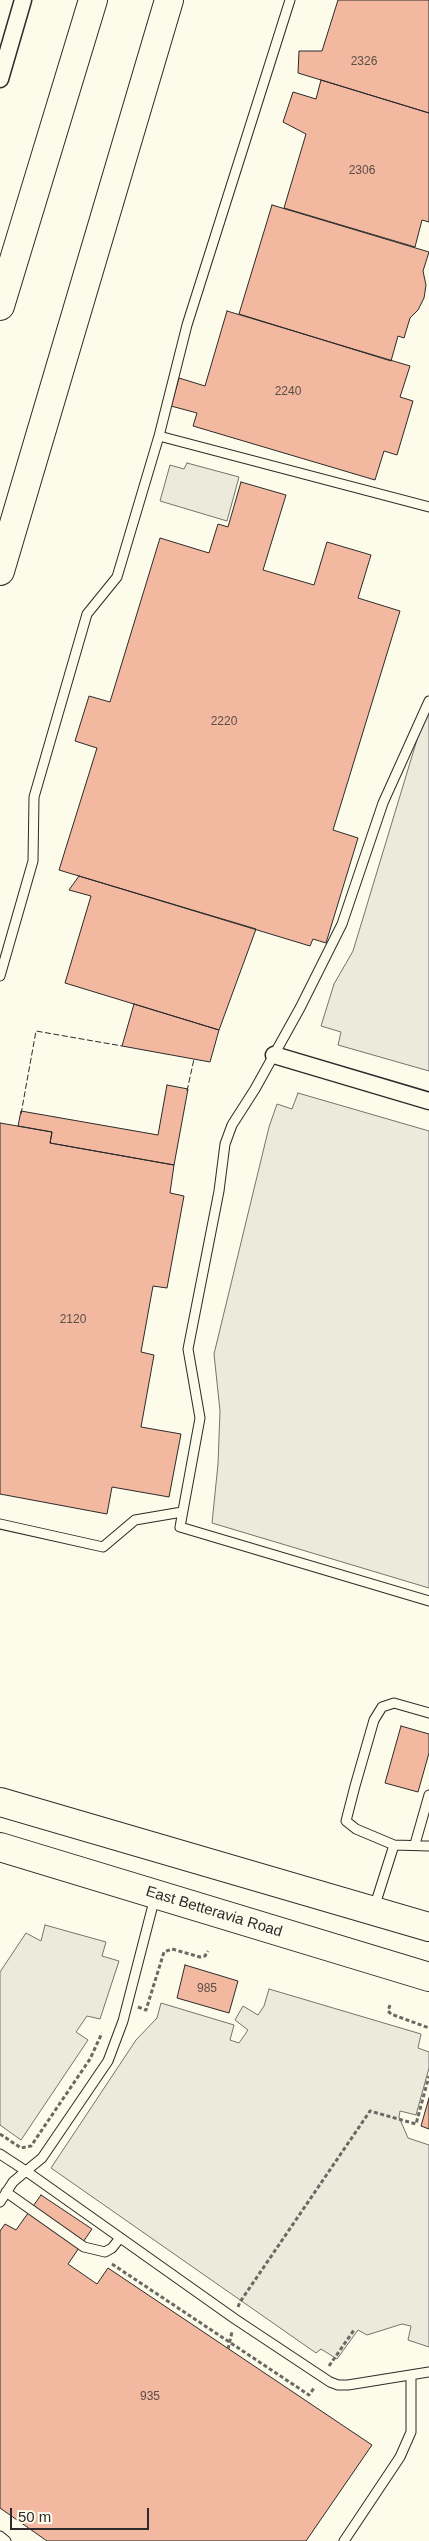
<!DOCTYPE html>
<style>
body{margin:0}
#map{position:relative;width:429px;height:2541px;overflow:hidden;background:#fdfbea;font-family:Arial,sans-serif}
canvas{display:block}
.scale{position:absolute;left:10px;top:2508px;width:139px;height:22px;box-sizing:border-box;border:2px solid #2b2b2b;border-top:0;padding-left:6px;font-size:15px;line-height:18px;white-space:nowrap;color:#2b2b2b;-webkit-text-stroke:4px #fdfbea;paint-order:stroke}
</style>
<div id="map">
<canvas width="429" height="2541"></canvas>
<div class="scale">50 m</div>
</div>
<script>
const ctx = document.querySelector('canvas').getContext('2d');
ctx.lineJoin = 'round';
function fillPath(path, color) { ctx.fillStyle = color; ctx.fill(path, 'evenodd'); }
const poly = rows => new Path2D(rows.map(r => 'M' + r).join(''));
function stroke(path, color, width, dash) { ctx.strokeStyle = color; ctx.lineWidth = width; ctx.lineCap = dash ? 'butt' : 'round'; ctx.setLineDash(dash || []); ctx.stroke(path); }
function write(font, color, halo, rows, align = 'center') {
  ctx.font = font + ' Arial,sans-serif'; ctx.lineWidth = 4; ctx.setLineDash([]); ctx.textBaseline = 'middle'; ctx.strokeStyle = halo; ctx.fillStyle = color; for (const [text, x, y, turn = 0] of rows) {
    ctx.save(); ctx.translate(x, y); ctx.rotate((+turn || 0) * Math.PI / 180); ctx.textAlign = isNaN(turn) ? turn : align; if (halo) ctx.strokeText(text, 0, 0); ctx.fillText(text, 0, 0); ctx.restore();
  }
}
const parking = poly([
 [187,463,239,477,227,521,160,501,170,465,184,469,187,463],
 [429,700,429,1071,338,1045,341,1032,321,1026,334,984,353,951,429,700],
 [298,1093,429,1131,429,1588,212,1523,218,1464,220,1411,214,1354,269,1127,277,1104,292,1109,298,1093],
 [45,1925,106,1942,102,1956,119,1961,100,2019,87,2016,76,2032,88,2040,21,2140,0,2125,0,1972,26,1933,41,1941,45,1925],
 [269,1989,421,2034,418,2048,429,2052,429,2068,416,2115,400,2111,399,2117,408,2138,429,2145,429,2347,408,2340,411,2326,402,2324,367,2335,358,2330,337,2359,321,2349,316,2353,51,2168,136,2040,157,2018,161,2003,234,2025,230,2040,239,2043,248,2030,235,2020,243,2006,258,2015,264,2006,269,1989]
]);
fillPath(parking, '#eceadb');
stroke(parking, '#74746e', 1);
const building = poly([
 [338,0,429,0,429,113,298,73,299,51,322,51,338,0],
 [321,80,429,113,429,222,422,220,415,247,284,208,306,134,283,122,293,92,316,99,321,80],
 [272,205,429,252,423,271,426,285,424,298,418,310,410,318,404,338,398,336,391,361,239,314,272,205],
 [227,311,410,366,400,397,413,401,397,455,384,451,375,480,193,426,197,413,171,406,179,378,205,386,227,311],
 [241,482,286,495,263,570,314,585,327,542,371,555,358,598,400,611,333,830,358,838,326,943,313,939,310,946,59,870,97,748,75,741,89,696,110,702,160,538,209,553,218,524,228,527,241,482],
 [79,876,256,929,219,1030,65,983,91,896,69,890,79,876],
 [134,1004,219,1030,210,1062,122,1046,134,1004],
 [167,1085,188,1089,174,1165,50,1143,52,1132,18,1126,21,1111,158,1135,167,1085],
 [0,1123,52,1132,50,1143,174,1165,170,1193,184,1196,167,1288,153,1286,141,1352,154,1355,141,1427,181,1434,169,1497,112,1487,107,1514,0,1494,0,1123],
 [401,1726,429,1734,429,1753,418,1792,385,1783,401,1726],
 [185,1965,238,1981,229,2013,177,1998,185,1965],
 [429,2098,429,2129,421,2126,429,2098],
 [41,2195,92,2229,68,2264,97,2284,108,2268,372,2445,306,2541,47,2541,0,2508,0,2231,5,2224,16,2230,41,2195]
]);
fillPath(building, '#f2b8a0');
stroke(building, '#2b2b2b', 1);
const lane = poly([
 [159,436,429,507],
 [429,701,383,803,342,924,300,1008,255,1089,232,1125,225,1144,219,1191,188,1349,200,1418,180,1527,429,1601],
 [0,976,33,861,34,797,87,614,117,577,159,436,187,325,290,0],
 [0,1524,103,1547,135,1520,182,1512],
 [415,1844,429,1795],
 [394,1845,356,1829,346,1821,355,1786,374,1720,382,1707,394,1703,429,1713],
 [155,1897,123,2021,108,2061,42,2158,26,2171,235,2319,330,2382,338,2385,348,2385,429,2372],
 [374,1908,394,1845,429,1846],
 [0,2154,26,2171,13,2182,0,2202],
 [6,2192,84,2247,105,2252,112,2248,120,2238],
 [0,2536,6,2541],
 [344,2541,400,2457,411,2432,411,2375]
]);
const street = poly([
 [0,79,23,0],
 [274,1055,429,1101]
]);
const highway = poly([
 [0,306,93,0],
 [0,571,169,0],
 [0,1802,429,1927],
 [0,1847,429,1977]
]);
stroke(lane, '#2b2b2b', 11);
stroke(street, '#2b2b2b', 19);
stroke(highway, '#2b2b2b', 30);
stroke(poly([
 [390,2005,388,2011,391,2014,429,2028],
 [138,2007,146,2010,164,1952,172,1949,200,1957,205,1956,208,1951],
 [0,2134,21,2148,31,2146,90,2059,102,2033],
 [112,2264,309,2395,314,2388],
 [238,2307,240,2302,370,2111,416,2124,429,2076],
 [228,2349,232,2332],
 [329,2366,354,2330]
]), '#6a6964', 3, [4, 2.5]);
stroke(lane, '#fdfbea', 9);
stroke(street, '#fdfbea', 16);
stroke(highway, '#fdfbea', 28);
stroke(poly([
 [187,1091,194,1059],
 [21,1114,36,1031,122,1046]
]), '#2b2b2b', 1, [6, 2.5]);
write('12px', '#5d4e48', null, [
 ["2326",364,62],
 ["2306",362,171],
 ["2240",288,392],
 ["2220",224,722],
 ["2120",73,1320],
 ["985",207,1989],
 ["935",150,2397]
]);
write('15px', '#2b2b2b', '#fdfbea', [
 ["East Betteravia Road",214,1912,17]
]);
</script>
